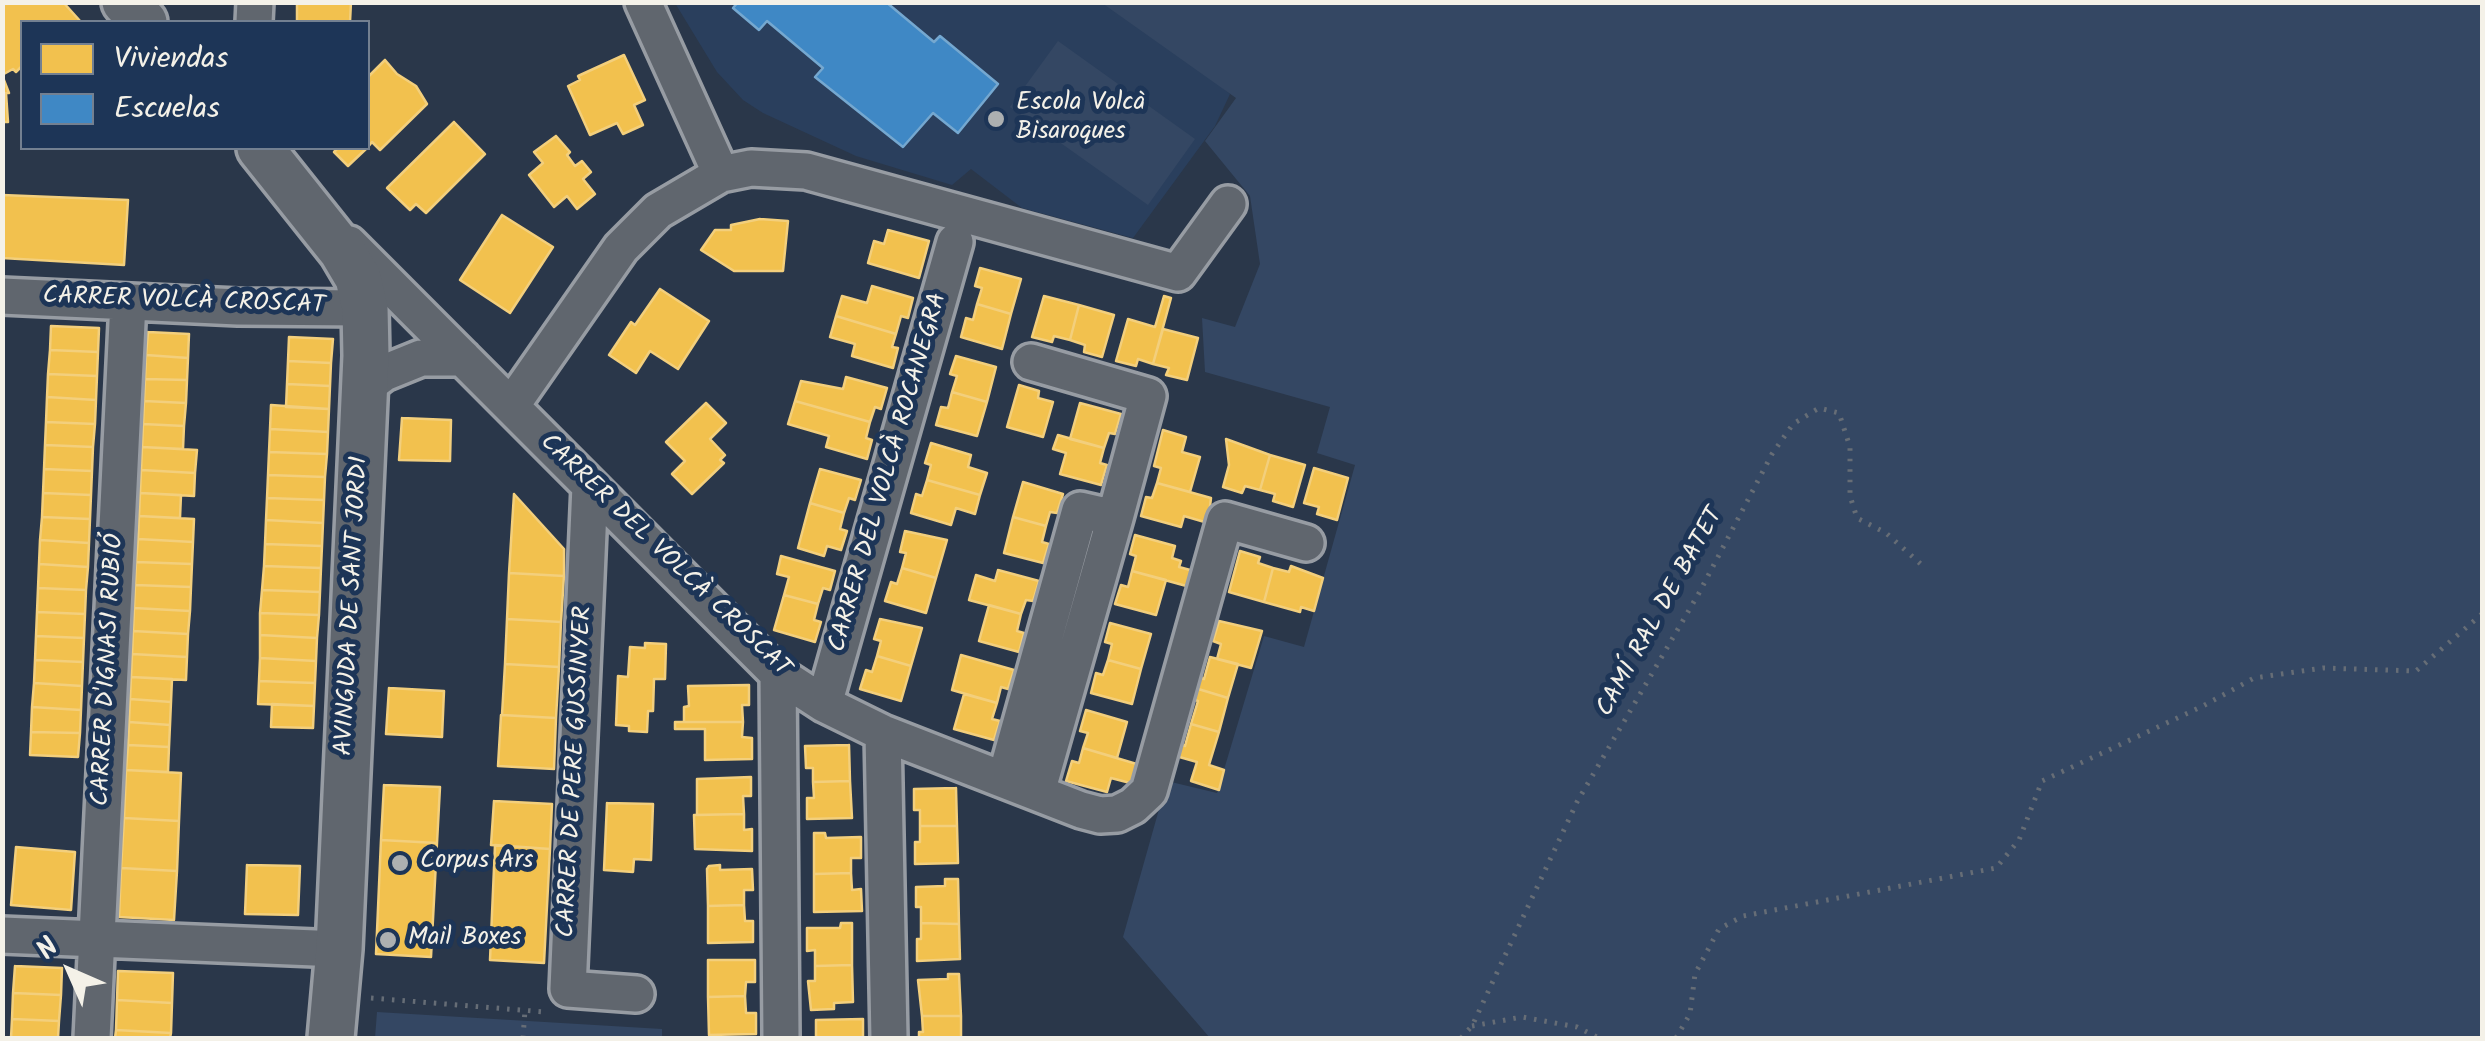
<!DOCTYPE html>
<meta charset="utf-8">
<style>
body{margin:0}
#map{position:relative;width:2485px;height:1041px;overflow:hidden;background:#2a374a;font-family:Kalam,sans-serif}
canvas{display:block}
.frame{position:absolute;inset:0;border:5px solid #f4f1e8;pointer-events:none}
.legend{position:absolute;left:20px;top:20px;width:350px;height:130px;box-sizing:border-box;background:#1d3557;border:2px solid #738091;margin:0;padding:12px 18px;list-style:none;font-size:30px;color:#f4f1e8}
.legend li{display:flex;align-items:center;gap:20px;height:50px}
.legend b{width:50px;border:2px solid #738091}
.north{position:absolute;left:20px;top:921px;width:100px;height:100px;-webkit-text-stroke:8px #1d3557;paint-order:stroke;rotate:315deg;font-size:28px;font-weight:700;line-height:40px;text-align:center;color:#f4f1e8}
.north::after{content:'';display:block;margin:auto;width:35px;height:45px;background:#f4f1e8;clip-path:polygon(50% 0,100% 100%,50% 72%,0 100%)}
</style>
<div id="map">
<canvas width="2485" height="1041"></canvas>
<div class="frame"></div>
<ul class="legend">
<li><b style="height:28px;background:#f2c14e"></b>Viviendas</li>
<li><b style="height:28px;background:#3f88c5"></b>Escuelas</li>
</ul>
<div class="north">N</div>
</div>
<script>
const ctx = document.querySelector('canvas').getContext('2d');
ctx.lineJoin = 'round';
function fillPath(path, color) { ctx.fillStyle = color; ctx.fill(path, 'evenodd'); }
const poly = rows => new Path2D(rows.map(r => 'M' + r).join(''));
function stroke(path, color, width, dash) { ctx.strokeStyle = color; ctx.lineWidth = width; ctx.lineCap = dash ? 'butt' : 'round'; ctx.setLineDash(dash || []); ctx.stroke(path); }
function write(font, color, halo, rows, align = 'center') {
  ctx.font = font + ' Kalam,sans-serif'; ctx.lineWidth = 10; ctx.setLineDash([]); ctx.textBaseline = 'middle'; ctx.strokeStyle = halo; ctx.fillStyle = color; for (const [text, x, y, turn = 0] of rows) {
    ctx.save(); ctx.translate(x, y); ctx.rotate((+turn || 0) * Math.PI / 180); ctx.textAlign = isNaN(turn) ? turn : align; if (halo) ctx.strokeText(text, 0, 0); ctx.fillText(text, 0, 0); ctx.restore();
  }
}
fillPath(poly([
 [675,3,1109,3,1185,54,1230,94,1215,126,1133,238,1022,208,971,169,952,185,856,156,763,113,743,100,717,72]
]), '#2a3f5d');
fillPath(poly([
 [1102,3,2482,3,2482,1038,1210,1038,1123,937,1167,781,1217,793,1264,636,1304,647,1355,465,1317,453,1330,407,1205,372,1202,318,1235,327,1260,264,1250,196,1205,141,1236,98],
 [1058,41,1195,139,1148,205,1010,107],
 [377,1012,662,1029,662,1038,375,1038]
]), '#344763');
const homes = poly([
 [63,2,81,22,22,22,22,66,16,72,13,69,2,75,2,4,63,2],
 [297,2,351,2,350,22,297,22,297,2],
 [624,55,645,100,634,105,643,125,623,134,617,123,590,135,568,86,580,80,578,76,624,55],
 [385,60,397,74,416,86,427,104,380,150,372,142,368,147,368,77,385,60],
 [2,75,9,93,6,93,8,122,3,122,2,125,2,75],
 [454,122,485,154,426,213,416,204,410,210,387,188,454,122],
 [556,136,570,152,567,155,575,166,582,161,591,172,583,179,595,194,577,209,567,196,554,207,529,175,543,163,534,152,556,136],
 [338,148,367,148,348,166,334,152,338,148],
 [2,195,128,200,124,265,2,258,2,195],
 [502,215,553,247,510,313,460,280,502,215],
 [760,219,788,221,783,271,734,271,701,250,715,230,731,230,731,225,760,219],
 [888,230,929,241,919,278,868,263,874,241,884,244,888,230],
 [980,268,1021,279,1011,314,977,304,982,288,975,286,980,268],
 [872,286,913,298,908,318,901,316,896,334,836,316,842,296,867,303,872,286],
 [660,289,709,321,678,369,650,351,636,373,609,355,631,322,635,325,660,289],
 [1044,296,1079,305,1070,340,1054,336,1052,342,1032,337,1044,296],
 [1164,296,1171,298,1153,364,1138,359,1136,366,1116,361,1128,319,1155,327,1164,296],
 [977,304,1011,314,1002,349,961,337,966,318,973,320,977,304],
 [1079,305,1114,315,1102,357,1084,352,1085,345,1070,340,1079,305],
 [836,316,896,334,892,347,898,348,893,368,852,356,855,344,830,337,836,316],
 [51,326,99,328,98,352,50,350,51,326],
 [1163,329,1198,338,1187,380,1166,375,1169,368,1153,364,1163,329],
 [148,332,189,334,188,358,146,355,148,332],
 [289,337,333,339,331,363,288,361,289,337],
 [50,350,98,352,97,376,48,374,50,350],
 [146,355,188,358,187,380,145,379,146,355],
 [956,356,996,367,987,402,952,392,957,376,950,374,956,356],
 [288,361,331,363,330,386,287,384,288,361],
 [48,374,97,376,96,400,47,397,48,374],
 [846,377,887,388,881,409,875,407,870,422,795,401,801,381,843,389,846,377],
 [145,379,187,380,186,403,144,401,145,379],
 [287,384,330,386,329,409,286,407,287,384],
 [1019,385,1039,391,1038,398,1053,402,1043,437,1007,427,1019,385],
 [952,392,987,402,977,436,936,425,941,407,948,408,952,392],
 [47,397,96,400,95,424,46,422,47,397],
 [144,401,186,403,184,426,143,424,144,401],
 [795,401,870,422,866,438,872,440,867,459,826,447,829,436,788,424,795,401],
 [706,403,726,423,710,439,725,455,720,460,724,463,692,494,672,474,685,461,666,442,706,403],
 [1080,403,1121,414,1115,434,1109,433,1104,448,1070,439,1080,403],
 [271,405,329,409,328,432,270,429,271,405],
 [402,418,451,420,450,461,399,460,402,418],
 [46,422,95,424,93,447,45,445,46,422],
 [143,424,184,426,183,449,142,447,143,424],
 [270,429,328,432,327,454,269,452,270,429],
 [1163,430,1186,437,1182,452,1200,457,1190,492,1157,483,1161,468,1154,466,1163,430],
 [1058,435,1104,448,1100,463,1107,465,1101,485,1060,474,1066,453,1053,449,1058,435],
 [1226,439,1270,455,1260,490,1245,486,1242,493,1223,487,1229,465,1226,439],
 [931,443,971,455,968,467,987,473,980,495,927,480,931,465,925,463,931,443],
 [45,445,93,447,92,471,44,469,45,445],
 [142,447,197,450,195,473,141,470,142,447],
 [269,452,327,454,325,477,268,475,269,452],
 [1270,455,1305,465,1293,507,1273,501,1275,494,1260,490,1270,455],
 [1314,468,1348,478,1337,520,1317,514,1319,507,1304,503,1314,468],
 [44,469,92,471,91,495,43,493,44,469],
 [820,469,861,480,855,500,849,498,844,513,810,503,820,469],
 [141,470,195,473,194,496,140,493,141,470],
 [268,475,325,477,324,500,267,498,268,475],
 [927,480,980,495,975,514,956,508,951,525,911,513,916,494,922,496,927,480],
 [1023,482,1063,494,1057,513,1050,512,1046,526,1013,517,1023,482],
 [1157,483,1211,498,1208,523,1184,516,1181,527,1141,516,1146,497,1152,498,1157,483],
 [43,493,91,495,90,519,42,517,43,493],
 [140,493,181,495,180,518,139,516,140,493],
 [514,494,564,549,564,576,509,573,514,494],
 [267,498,324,500,323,523,266,520,267,498],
 [810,503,844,513,840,529,847,531,841,550,827,546,824,556,798,548,810,503],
 [139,516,194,519,193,542,138,539,139,516],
 [42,517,90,519,89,543,40,540,42,517],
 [1013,517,1046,526,1042,542,1049,544,1043,563,1004,553,1013,517],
 [266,520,323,523,322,546,265,544,266,520],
 [905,531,947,540,936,578,902,568,906,553,900,552,905,531],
 [1135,535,1175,546,1172,558,1181,561,1179,567,1194,571,1190,587,1132,571,1136,556,1130,554,1135,535],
 [138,539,193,542,192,564,136,562,138,539],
 [40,540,89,543,88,567,39,564,40,540],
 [265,544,322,546,321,568,264,566,265,544],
 [1240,551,1260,557,1258,563,1273,568,1264,602,1229,592,1240,551],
 [781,556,835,571,830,590,823,588,818,604,784,595,789,577,777,574,781,556],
 [136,562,192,564,191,587,135,585,136,562],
 [39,564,88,567,86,590,38,588,39,564],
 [264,566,321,568,320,592,262,590,264,566],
 [1291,566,1323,578,1314,611,1301,607,1300,612,1264,602,1273,568,1289,572,1291,566],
 [902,568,936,578,926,613,885,601,891,582,897,584,902,568],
 [998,570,1039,581,1033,601,1026,600,1021,614,969,600,976,575,995,581,998,570],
 [1132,571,1166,580,1156,615,1115,604,1121,585,1128,587,1132,571],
 [509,573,564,576,561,622,507,619,509,573],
 [135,585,191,587,190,611,134,608,135,585],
 [38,588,86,590,85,614,37,612,38,588],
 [262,590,320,592,319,615,260,613,262,590],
 [784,595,818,604,814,620,821,622,815,642,774,630,784,595],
 [989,605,1021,614,1017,631,1024,633,1019,652,979,641,989,605],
 [134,608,190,611,188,634,133,631,134,608],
 [37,612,85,614,84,638,36,636,37,612],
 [260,613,319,615,317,638,260,635,260,613],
 [507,619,561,622,559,667,505,664,507,619],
 [880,619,922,628,911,666,877,656,881,641,874,639,880,619],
 [1219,621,1262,631,1251,668,1217,659,1221,644,1213,641,1219,621],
 [1110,623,1151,634,1141,669,1108,660,1112,644,1105,642,1110,623],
 [133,631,188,634,187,657,132,654,133,631],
 [260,635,317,638,316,661,260,658,260,635],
 [36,636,84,638,83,662,35,660,36,636],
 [645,643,666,644,665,679,654,679,653,711,648,711,647,732,629,731,629,726,616,725,618,676,628,677,630,647,645,648,645,643],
 [132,654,187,657,186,680,131,677,132,654],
 [961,655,1014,670,1008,689,1001,687,997,703,952,690,961,655],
 [877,656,911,666,901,701,860,689,866,670,872,672,877,656],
 [1210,657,1238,664,1228,698,1195,688,1198,677,1204,679,1210,657],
 [260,658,316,661,315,683,259,681,260,658],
 [35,660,83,662,82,686,34,683,35,660],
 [1108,660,1141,669,1132,704,1091,693,1096,673,1103,675,1108,660],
 [505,664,559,667,556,718,502,715,505,664],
 [131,677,172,679,171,702,130,699,131,677],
 [259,681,315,683,314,706,258,704,259,681],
 [34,683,82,686,81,710,32,707,34,683],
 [749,685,749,705,742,705,743,722,684,722,684,707,689,706,688,686,749,685],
 [389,688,444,691,442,737,386,734,389,688],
 [1195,688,1228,698,1219,732,1191,724,1198,701,1192,699,1195,688],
 [964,694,997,703,992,719,1000,721,994,740,954,729,964,694],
 [130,699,171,702,170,725,129,722,130,699],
 [272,704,314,706,313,728,271,727,272,704],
 [32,707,81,710,80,733,31,732,32,707],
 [1086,710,1127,722,1117,758,1083,748,1088,733,1080,731,1086,710],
 [501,715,556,718,554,769,498,766,501,715],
 [129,722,170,725,169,747,128,745,129,722],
 [675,722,743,722,742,737,752,738,752,759,705,760,705,729,675,729,675,722],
 [1191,724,1219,732,1209,765,1224,770,1219,790,1191,781,1197,762,1176,756,1179,744,1185,746,1191,724],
 [31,732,80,733,78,757,30,755,31,732],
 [128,745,169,747,168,772,126,770,128,745],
 [849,745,850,781,813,782,813,768,806,768,805,746,849,745],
 [1083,748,1140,765,1134,784,1111,778,1107,792,1066,781,1072,761,1079,763,1083,748],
 [126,770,181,773,179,821,124,818,126,770],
 [751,777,751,796,743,796,744,814,697,815,697,779,751,777],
 [850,781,852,818,807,819,807,798,814,798,813,782,850,781],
 [384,785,440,787,437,843,381,840,384,785],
 [956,788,957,826,920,826,920,810,914,810,914,789,956,788],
 [494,801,552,804,550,849,491,845,494,801],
 [607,803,653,804,651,860,634,859,633,872,604,870,607,803],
 [744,814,744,830,752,829,752,851,695,849,694,815,744,814],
 [124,818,179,821,177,871,121,868,124,818],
 [920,826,957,826,958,863,915,864,915,842,920,842,920,826],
 [814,833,825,833,826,838,861,837,861,858,851,858,851,873,814,874,814,833],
 [381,840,437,843,431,957,376,954,381,840],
 [495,845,550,849,544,963,490,960,495,845],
 [16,847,75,852,71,910,11,905,16,847],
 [247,865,300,866,298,915,245,914,247,865],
 [720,865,720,870,752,869,753,890,744,890,744,905,708,906,707,869,709,866,720,865],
 [121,868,177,871,174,920,119,917,121,868],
 [851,873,852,890,861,889,862,911,814,912,814,874,851,873],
 [945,879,958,879,959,924,921,923,921,907,916,907,916,887,945,886,945,879],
 [744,905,745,921,753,921,753,942,708,943,708,906,744,905],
 [841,923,852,923,852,965,815,966,815,950,807,951,807,928,840,928,841,923],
 [921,923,959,924,960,959,917,961,917,939,921,939,921,923],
 [708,960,755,960,755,982,746,982,745,996,708,997,708,960],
 [852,965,853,1002,834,1003,834,1009,811,1010,808,981,815,981,815,966,852,965],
 [15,966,62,968,61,995,13,993,15,966],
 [118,971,173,973,172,1003,117,1000,118,971],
 [948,974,959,974,961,1016,922,1016,918,980,948,979,948,974],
 [13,993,61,995,59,1021,12,1019,13,993],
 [745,996,746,1013,756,1013,756,1034,709,1035,708,997,745,996],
 [117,1000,172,1003,171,1033,116,1030,117,1000],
 [922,1016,961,1016,961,1038,919,1038,919,1032,923,1032,922,1016],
 [12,1019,59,1021,58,1038,11,1038,12,1019],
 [863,1019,863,1038,816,1038,816,1020,863,1019],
 [116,1030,171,1033,170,1038,115,1038,116,1030]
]);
fillPath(homes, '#f2c14e');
stroke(homes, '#f3cf7c', 2.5);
const schools = poly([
 [738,2,886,2,934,42,940,36,998,84,958,133,933,113,903,147,815,77,823,68,767,21,759,30,733,8,738,2]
]);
fillPath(schools, '#3f88c5');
stroke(schools, '#75a8d0', 2.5);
const minor = poly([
 [643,2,721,174],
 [254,22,255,2],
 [349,244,778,674,824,704,883,733,1081,810,1100,815,1117,814,1133,806,1149,791,1225,520,1306,543],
 [2,296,238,307,365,308],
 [1031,362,1148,396,1115,518],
 [364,388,384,373,421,358,463,358],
 [511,406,621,248,658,211,721,174,751,168,806,171,1178,273,1228,204],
 [590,486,568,989,636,994],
 [778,674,781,1038],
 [824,704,955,242],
 [883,733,889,1038],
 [1005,780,1080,510,1115,518,1037,792],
 [2,935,339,949],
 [92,1038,128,302]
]);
const major = poly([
 [125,2,144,22],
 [260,148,342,251,358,278,365,308,366,356,339,949,331,1038]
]);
stroke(minor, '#979ca3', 42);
stroke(major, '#979ca3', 52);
stroke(poly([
 [371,998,545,1012],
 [1472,1026,1522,1017,1577,1027,1599,1038],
 [523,1038,525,1010],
 [1461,1038,1472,1026,1577,802,1699,593,1772,454,1793,424,1819,408,1839,413,1850,447,1850,496,1857,518,1886,533,1923,566],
 [1676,1038,1690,1014,1695,974,1719,929,1743,916,1996,868,2019,840,2042,781,2203,706,2254,678,2323,668,2416,671,2482,614]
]), '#666d76', 5, [2.5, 8]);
stroke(minor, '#60666e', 35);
stroke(major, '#60666e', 45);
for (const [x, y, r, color] of [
 [996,119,10,"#adb0b1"],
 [400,863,10,"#adb0b1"],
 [388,940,10,"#adb0b1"]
]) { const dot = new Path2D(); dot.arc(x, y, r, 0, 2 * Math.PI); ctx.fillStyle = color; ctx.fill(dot); stroke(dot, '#1d3557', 4); }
write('25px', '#f4f1e8', '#1d3557', [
 ["Escola Volcà",1016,105],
 ["Bisaroques",1016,134],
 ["Corpus Ars",420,863],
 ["Mail Boxes",408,940]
], 'left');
write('25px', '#f4f1e8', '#1d3557', [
 ["CARRER VOLCÀ CROSCAT",184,303,2],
 ["CARRER DEL VOLCÀ ROCANEGRA",890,473,-74],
 ["CARRER DEL VOLCÀ CROSCAT",664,557,44],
 ["AVINGUDA DE SANT JORDI",354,606,-87],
 ["CAMÍ RAL DE BATET",1662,613,-61],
 ["CARRER D'IGNASI RUBIÓ",110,670,-87],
 ["CARRER DE PERE GUSSINYER",577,772,-87]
]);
</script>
